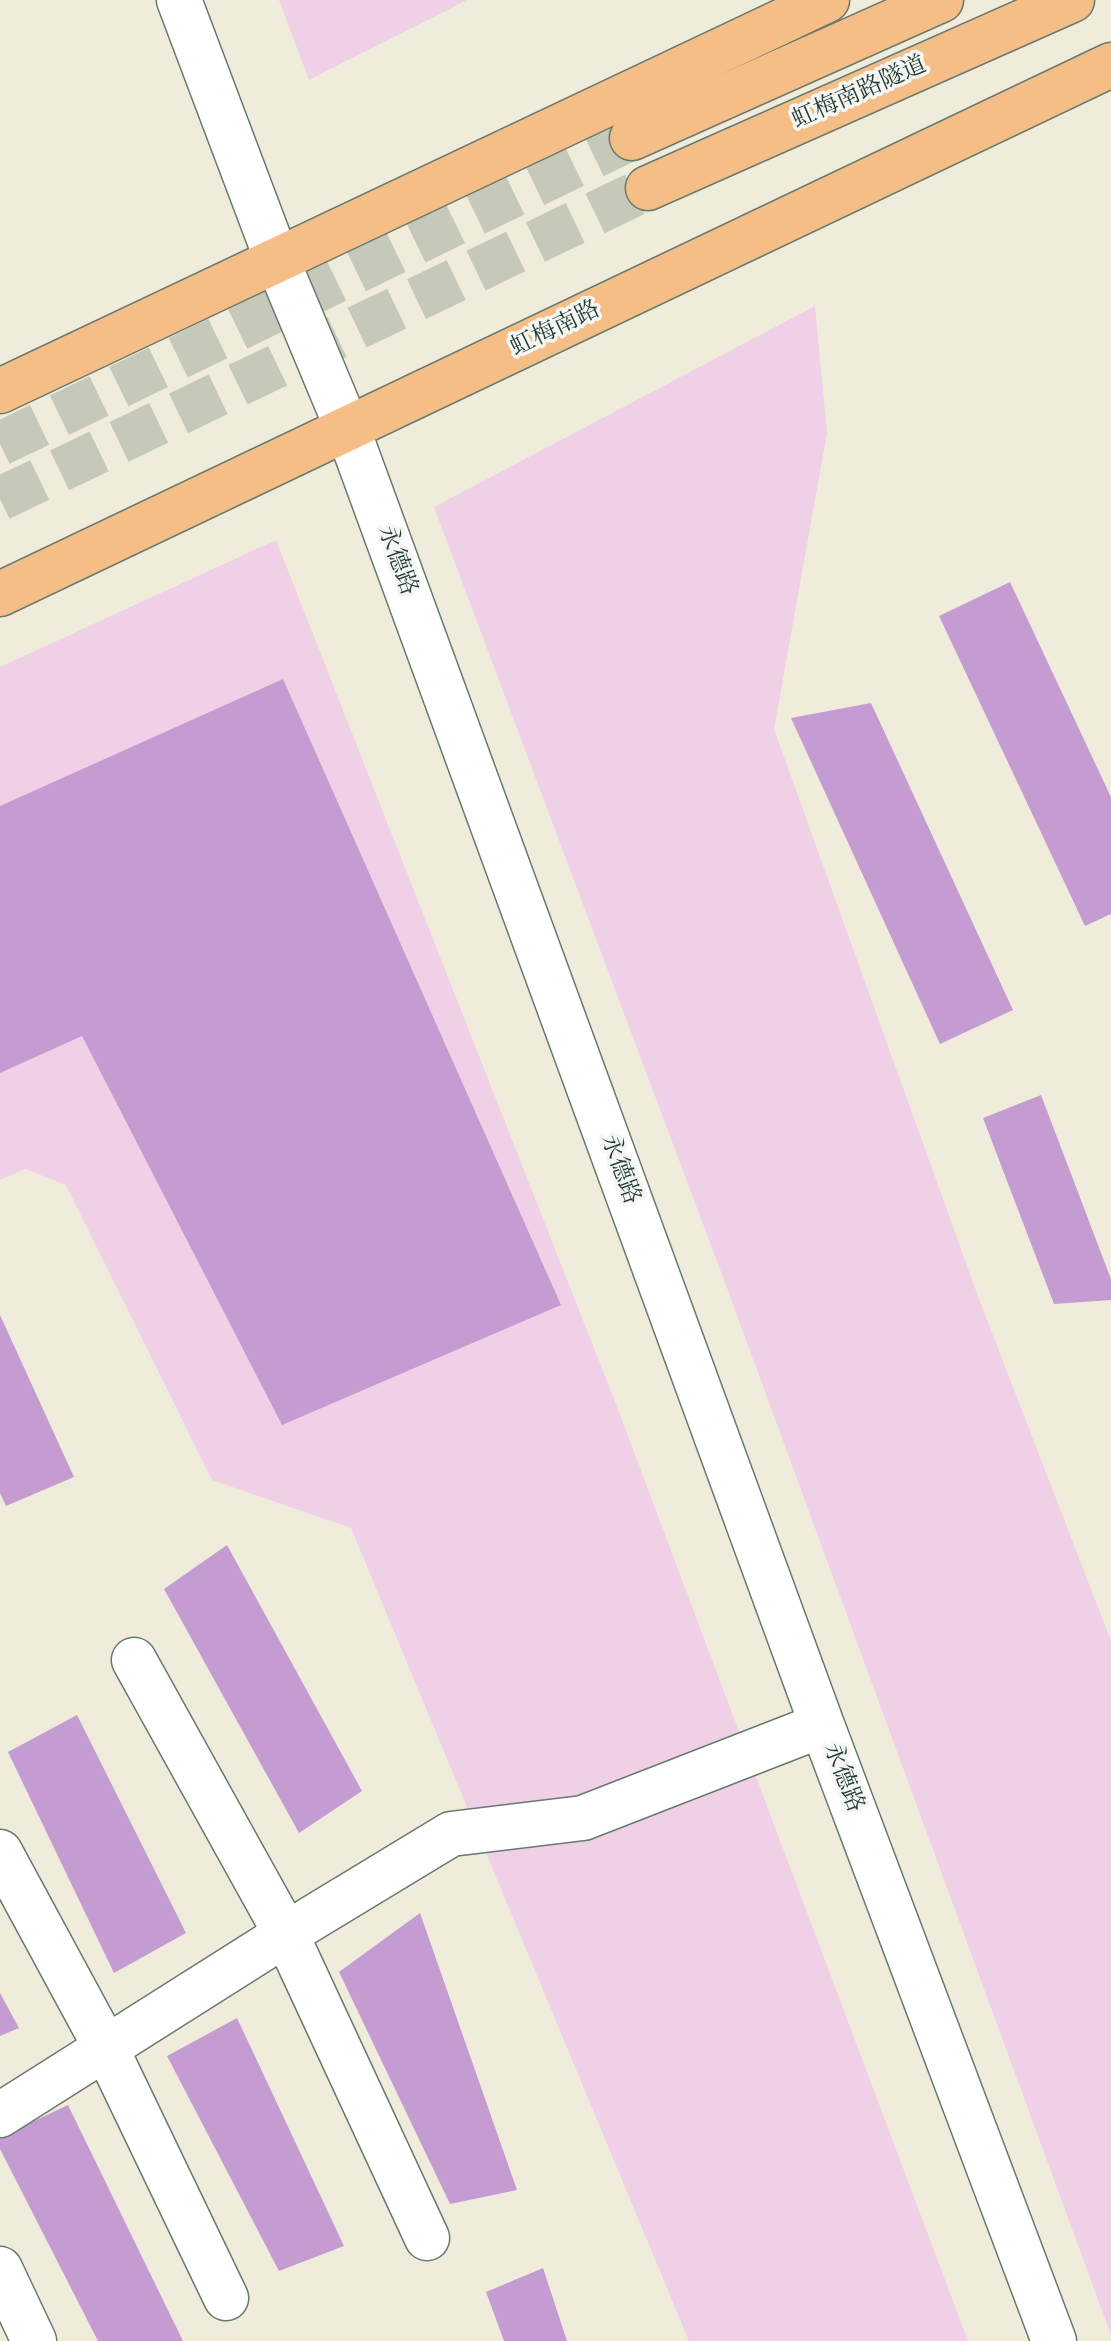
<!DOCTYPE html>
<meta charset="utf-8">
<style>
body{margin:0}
canvas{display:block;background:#f0ecdb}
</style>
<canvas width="1111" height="2341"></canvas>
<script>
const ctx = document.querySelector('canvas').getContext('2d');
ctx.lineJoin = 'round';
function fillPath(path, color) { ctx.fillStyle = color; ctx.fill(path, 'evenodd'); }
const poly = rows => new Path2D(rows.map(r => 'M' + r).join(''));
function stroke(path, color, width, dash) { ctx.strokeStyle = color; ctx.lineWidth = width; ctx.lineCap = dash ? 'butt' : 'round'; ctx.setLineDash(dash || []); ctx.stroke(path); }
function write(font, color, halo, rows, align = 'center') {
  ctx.font = font + ' "IM FELL English","Noto Serif SC",serif'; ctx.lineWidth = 7; ctx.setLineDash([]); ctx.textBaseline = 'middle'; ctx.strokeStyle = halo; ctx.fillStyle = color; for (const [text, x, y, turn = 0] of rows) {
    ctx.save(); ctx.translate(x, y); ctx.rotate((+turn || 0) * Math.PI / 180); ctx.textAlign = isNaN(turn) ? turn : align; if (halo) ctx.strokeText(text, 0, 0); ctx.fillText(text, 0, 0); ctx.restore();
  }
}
fillPath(poly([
 [279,0,467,0,309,80],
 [815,306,827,433,774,729,979,1299,1111,1641,1111,2335,727,1288,434,507],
 [276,540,616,1404,968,2341,689,2341,351,1528,212,1480,66,1185,25,1169,0,1180,0,667]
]), '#efd0e6');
fillPath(poly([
 [1010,582,1111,797,1111,914,1085,926,939,616],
 [283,679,561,1305,282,1425,82,1036,0,1073,0,806],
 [871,703,1013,1010,940,1044,791,718],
 [1041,1095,1111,1279,1111,1300,1054,1304,983,1118],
 [0,1315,74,1477,6,1506,0,1493],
 [227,1545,362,1791,299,1833,164,1589],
 [77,1715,186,1933,114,1973,8,1752],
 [420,1913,517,2190,450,2204,339,1972],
 [0,1993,19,2028,0,2036],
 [237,2018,344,2246,279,2271,167,2056],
 [68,2105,183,2341,98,2341,0,2149,0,2137],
 [543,2268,567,2341,504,2341,486,2292]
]), '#c59cd2');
stroke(poly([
 [0,444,632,138],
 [0,499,648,188]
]), '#c6c9ba', 44, [44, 22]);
const minor = poly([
 [179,0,277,260,348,430,822,1725,1054,2341],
 [134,1660,286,1934,427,2238],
 [0,1852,106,2048,226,2298],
 [0,2115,286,1934,451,1834,583,1818,822,1725],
 [0,2269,34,2341]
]);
const major = poly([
 [0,391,827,0],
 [0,594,1111,65]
]);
const highway = poly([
 [632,138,941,0],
 [648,188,1072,0]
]);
stroke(minor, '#687a6e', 47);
stroke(major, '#687a6e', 47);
stroke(highway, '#687a6e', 47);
stroke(minor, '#fff', 44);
stroke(major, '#f6be87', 44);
stroke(highway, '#f6be87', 44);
write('24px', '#1f3d34', '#f6f6f2', [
 ["虹梅南路隧道",860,94,-24],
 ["虹梅南路",556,330,-26],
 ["永德路",396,561,70],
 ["永德路",619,1170,70],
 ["永德路",842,1778,69]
]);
</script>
